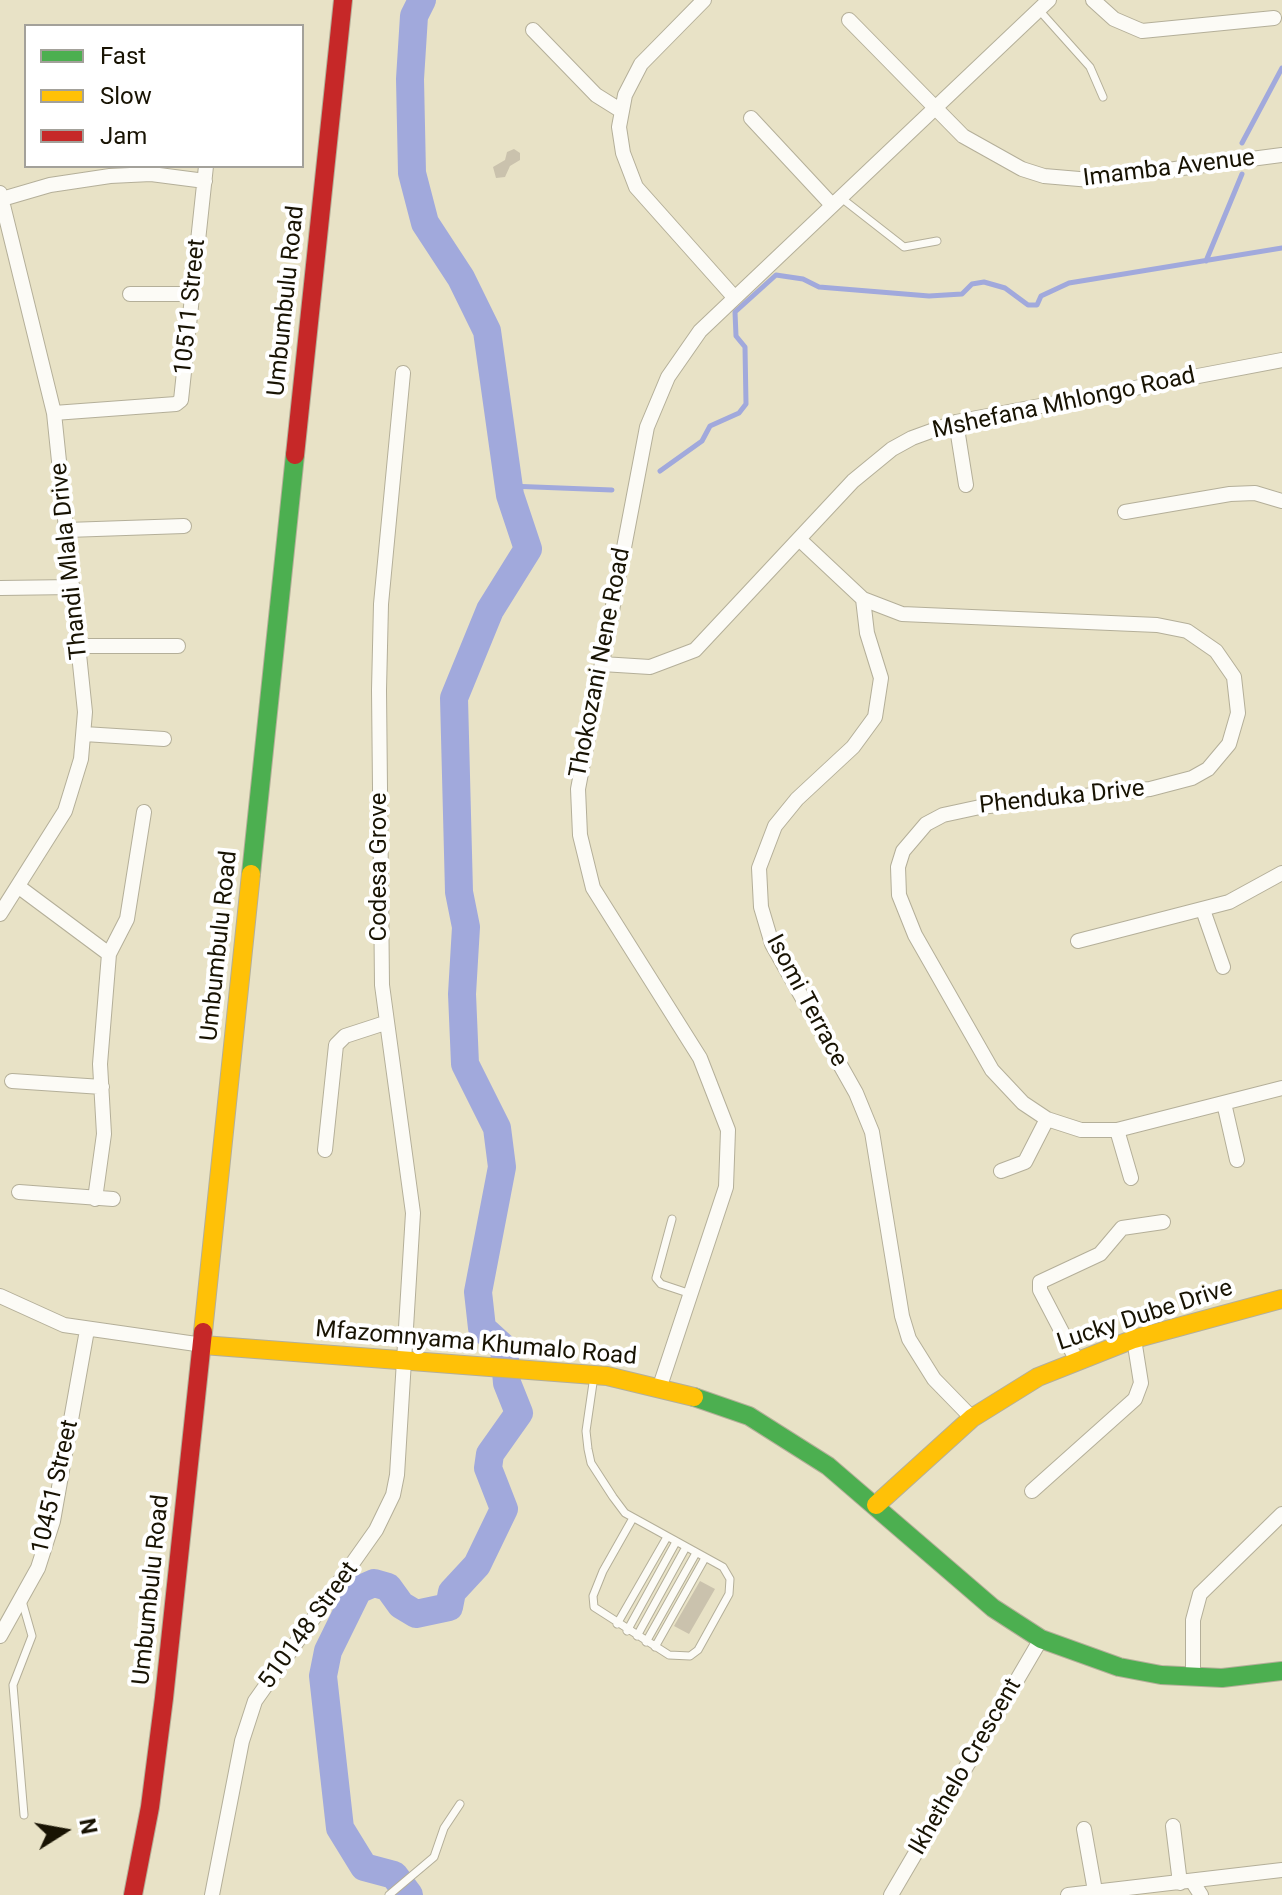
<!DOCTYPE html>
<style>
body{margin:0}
#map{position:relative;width:1282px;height:1895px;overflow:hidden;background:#e8e2c6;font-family:Roboto,sans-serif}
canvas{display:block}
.legend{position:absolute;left:24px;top:24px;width:280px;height:144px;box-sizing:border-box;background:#fff;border:2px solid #a3a19a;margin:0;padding:10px 14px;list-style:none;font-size:24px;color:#181303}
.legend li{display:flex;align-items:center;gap:16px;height:40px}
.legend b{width:40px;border:2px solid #a3a19a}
.north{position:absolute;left:24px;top:1791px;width:80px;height:80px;-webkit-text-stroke:6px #fff;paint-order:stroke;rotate:79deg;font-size:22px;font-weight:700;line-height:32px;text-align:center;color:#181303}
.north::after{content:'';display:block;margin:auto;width:28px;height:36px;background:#181303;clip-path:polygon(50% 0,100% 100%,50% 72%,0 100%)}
</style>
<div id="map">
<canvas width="1282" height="1895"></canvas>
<ul class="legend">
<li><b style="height:10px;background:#4caf50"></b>Fast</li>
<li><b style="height:10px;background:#ffc107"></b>Slow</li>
<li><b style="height:10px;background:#c62828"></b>Jam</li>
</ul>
<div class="north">N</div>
</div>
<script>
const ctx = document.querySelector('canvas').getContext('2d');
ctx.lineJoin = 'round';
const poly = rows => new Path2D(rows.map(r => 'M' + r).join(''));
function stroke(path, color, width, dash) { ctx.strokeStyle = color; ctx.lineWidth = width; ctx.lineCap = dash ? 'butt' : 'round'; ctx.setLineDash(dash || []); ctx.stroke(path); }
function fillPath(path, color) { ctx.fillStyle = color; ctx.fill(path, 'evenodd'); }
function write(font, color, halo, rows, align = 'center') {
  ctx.font = font + ' Roboto,sans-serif'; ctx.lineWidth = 8; ctx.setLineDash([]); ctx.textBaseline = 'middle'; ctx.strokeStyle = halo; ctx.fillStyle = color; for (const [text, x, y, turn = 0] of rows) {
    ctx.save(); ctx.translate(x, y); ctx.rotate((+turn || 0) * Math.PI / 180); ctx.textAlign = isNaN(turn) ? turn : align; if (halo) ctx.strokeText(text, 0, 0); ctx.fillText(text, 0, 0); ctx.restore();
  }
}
stroke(poly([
 [1242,143,1282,68],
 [1206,261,1242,174],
 [660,471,702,441,710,426,739,413,746,404,745,347,736,336,735,312,776,275,803,279,819,287,929,296,962,294,972,284,984,282,1005,288,1028,305,1037,305,1041,296,1069,283,1282,248],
 [509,486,612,490]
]), '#a1a9dc', 5);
stroke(poly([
 [409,1895,394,1875,364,1867,340,1828,323,1676,328,1651,358,1590,374,1583,388,1587,401,1605,416,1614,449,1607,452,1592,477,1565,504,1509,488,1468,490,1454,519,1413,507,1383,504,1348,482,1328,478,1292,502,1167,497,1128,465,1064,462,994,466,927,459,892,454,698,490,610,528,549,510,495,487,331,461,278,425,223,412,173,410,79,414,16,422,0]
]), '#a1a9dc', 28);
fillPath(poly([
 [514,149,520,153,520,160,510,166,505,177,496,178,493,167,505,160,507,152],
 [700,1581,715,1589,689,1634,674,1626]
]), '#cac2ad');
const lane = poly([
 [1039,10,1090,67,1103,97],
 [840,197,904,247,937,241],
 [672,1219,656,1278,661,1284,691,1294],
 [594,1376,586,1431,588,1449,591,1463,613,1497,625,1513,723,1567,730,1579,729,1594,698,1650,690,1656,669,1655,594,1607,593,1596,603,1571,633,1518],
 [22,1601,32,1636,13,1685,24,1815],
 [617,1624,667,1537],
 [627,1631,676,1542],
 [637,1636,686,1547],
 [646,1642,696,1553],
 [655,1647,705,1558],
 [389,1895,434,1857,444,1828,460,1804]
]);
const street = poly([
 [704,0,641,64,625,95,619,127,623,153,636,187,734,297],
 [1093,0,1114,19,1142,31,1274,18],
 [849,20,963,136,1022,169,1044,176,1091,180,1282,155],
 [533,30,596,95,620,110],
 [751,118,832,205],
 [0,193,54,413,85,712,81,759,65,811,0,914],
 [2,199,50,185,110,176,151,174,205,181],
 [130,294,192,294],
 [54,413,176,404,181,400,206,166],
 [956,422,966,485],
 [1125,512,1230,494,1255,493,1282,501],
 [67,530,184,526],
 [799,539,863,599,902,614,1157,625,1187,631,1216,651,1234,677,1238,713,1229,744,1208,769,1192,778,1150,789,980,807,943,815,926,824,903,851,898,867,899,895,915,935,992,1070,1023,1103,1047,1119,1081,1130,1117,1130,1282,1088],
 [0,588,73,587],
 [863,599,867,633,881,678,875,717,853,747,797,799,775,826,759,868,761,907,772,944,856,1093,872,1132,902,1316,909,1339,934,1379,972,1418],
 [80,646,178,646],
 [602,664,650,667,695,650,853,481,892,449,912,438,956,422,1282,360],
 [84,734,164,739],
 [19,887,109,954],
 [1203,910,1223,967],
 [1078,941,1229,902,1282,873],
 [12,1081,102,1087],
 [1224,1103,1237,1160],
 [1117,1130,1131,1178],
 [325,1150,336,1045,345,1036,385,1023],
 [1001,1171,1025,1162,1047,1119],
 [19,1192,113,1199],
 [95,1199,104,1134,100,1064,109,954,127,919,144,812],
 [0,1296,64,1325,203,1345],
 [1076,1359,1040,1290,1040,1282,1100,1254,1122,1228,1163,1222],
 [660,1386,726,1187,728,1130,700,1058,593,888,580,835,578,789,647,427,668,377,700,331,1049,0],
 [1032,1491,1135,1399,1141,1383,1134,1339],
 [0,1636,38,1568,53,1521,87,1330],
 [1193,1677,1193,1620,1200,1594,1282,1514],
 [1173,1826,1180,1883],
 [1084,1829,1095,1891],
 [1192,1881,1201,1895],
 [212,1895,242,1741,255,1701,376,1530,393,1495,397,1475,413,1213,382,985,379,690,381,604,403,373],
 [891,1895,1041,1639],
 [1068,1895,1282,1870]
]);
const fast = poly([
 [251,874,295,455],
 [694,1397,749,1416,828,1466,993,1608,1041,1639,1119,1667,1161,1675,1222,1678,1282,1671]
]);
const slow = poly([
 [203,1332,251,874],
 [203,1345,607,1376,694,1397],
 [876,1505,972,1418,1038,1377,1134,1339,1282,1299]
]);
const jam = poly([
 [295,455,343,0],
 [133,1895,150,1807,164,1698,203,1332]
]);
stroke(lane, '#b4af99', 9);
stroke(street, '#b4af99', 16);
stroke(fast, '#b4af99', 20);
stroke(slow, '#b4af99', 20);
stroke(jam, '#b4af99', 20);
stroke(lane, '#fcfbf6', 7);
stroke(street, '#fcfbf6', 14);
stroke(fast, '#4caf50', 18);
stroke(slow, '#ffc107', 18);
stroke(jam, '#c62828', 18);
write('24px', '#181303', '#fff', [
 ["Imamba Avenue",1169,169,-7],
 ["Umbumbulu Road",287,301,-84],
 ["10511 Street",191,307,-84],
 ["Mshefana Mhlongo Road",1064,404,-12],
 ["Thandi Mlala Drive",70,561,-96],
 ["Thokozani Nene Road",601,663,-79],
 ["Phenduka Drive",1062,798,-6],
 ["Codesa Grove",380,867,-90],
 ["Umbumbulu Road",220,946,-84],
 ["Isomi Terrace",806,1001,62],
 ["Lucky Dube Drive",1145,1316,-18],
 ["Mfazomnyama Khumalo Road",476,1344,5],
 ["10451 Street",56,1487,-77],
 ["Umbumbulu Road",152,1590,-84],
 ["510148 Street",309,1626,-54],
 ["Ikhethelo Crescent",966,1767,-60]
]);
</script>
